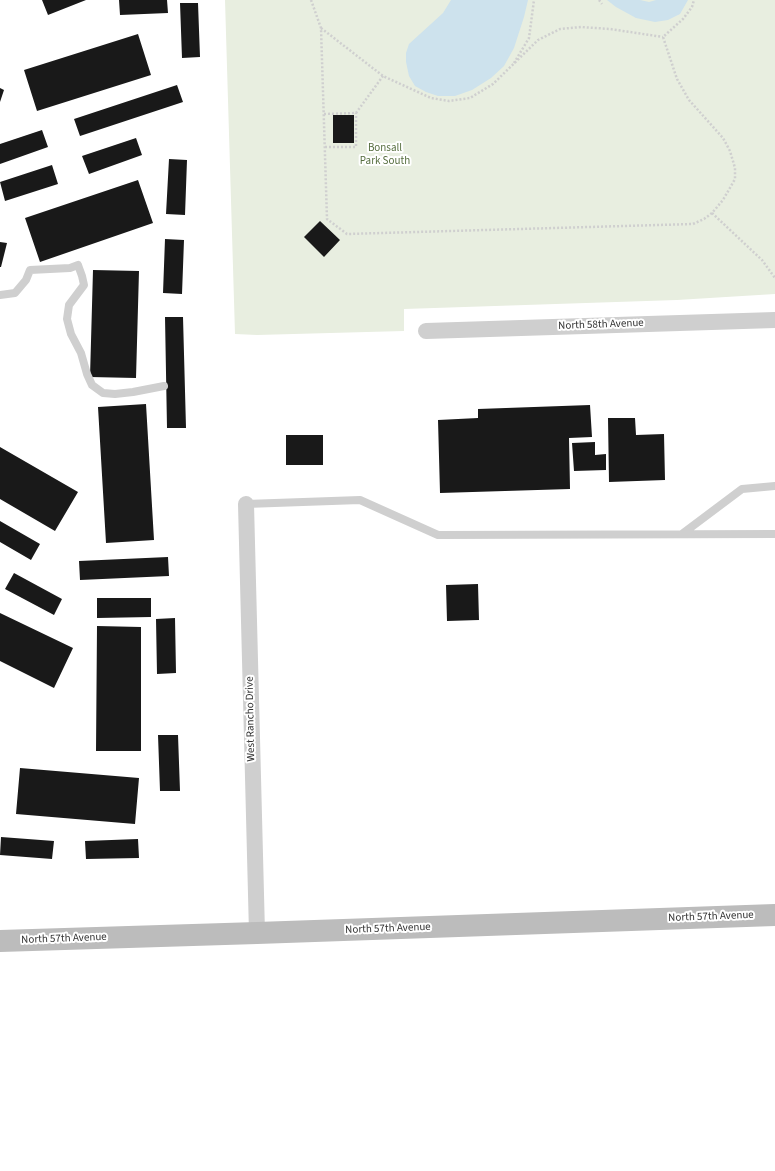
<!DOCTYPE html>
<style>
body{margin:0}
canvas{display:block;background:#fff}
</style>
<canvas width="775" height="1171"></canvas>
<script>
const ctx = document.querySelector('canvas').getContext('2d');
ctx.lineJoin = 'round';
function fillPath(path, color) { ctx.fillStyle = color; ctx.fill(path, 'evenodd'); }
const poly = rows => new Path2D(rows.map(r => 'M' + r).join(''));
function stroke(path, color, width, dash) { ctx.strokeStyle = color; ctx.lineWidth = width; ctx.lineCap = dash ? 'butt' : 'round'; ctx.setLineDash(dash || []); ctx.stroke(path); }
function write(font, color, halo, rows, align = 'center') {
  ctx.font = font + ' "Source Sans 3",sans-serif'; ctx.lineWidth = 4; ctx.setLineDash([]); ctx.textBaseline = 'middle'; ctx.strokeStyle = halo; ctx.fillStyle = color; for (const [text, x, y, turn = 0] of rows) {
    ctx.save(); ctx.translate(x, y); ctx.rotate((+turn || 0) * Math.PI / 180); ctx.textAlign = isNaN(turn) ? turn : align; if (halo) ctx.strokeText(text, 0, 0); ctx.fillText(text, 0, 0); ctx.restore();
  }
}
fillPath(poly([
 [225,0,775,0,775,294,677,300,404,309,404,331,257,335,235,334]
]), '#e8eee0');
fillPath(poly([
 [451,0,528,0,524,17,514,48,504,66,491,78,472,90,455,96,438,96,426,92,415,86,409,76,406,62,406,53,409,44,443,13],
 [607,0,640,0,649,2,656,0,688,0,680,14,668,20,655,22,636,18,616,7]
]), '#cde2ed');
fillPath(poly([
 [42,0,86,0,48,15],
 [119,0,167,0,168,13,120,15],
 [180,3,198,3,200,57,182,58],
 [138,34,151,75,37,111,24,70],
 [177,85,183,102,80,136,74,119],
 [0,88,4,90,0,102],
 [333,115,354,115,354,143,333,143],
 [42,130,48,147,0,164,0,144],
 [136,138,142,155,89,174,82,156],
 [169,159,187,160,185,215,166,214],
 [52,165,58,184,5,201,0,182],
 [138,180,153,223,40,262,25,218],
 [320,221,340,240,324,257,304,237],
 [165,239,184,240,182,294,163,293],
 [0,242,7,243,1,267,0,267],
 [93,270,139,271,136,378,90,377],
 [165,317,183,317,186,428,167,428],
 [146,404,154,540,106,543,98,407],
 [590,405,592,437,569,438,570,489,440,493,438,420,478,418,478,409],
 [608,418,635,418,636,435,664,434,665,480,609,482],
 [286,435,323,435,323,465,286,465],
 [595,442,595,455,606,454,606,470,574,471,572,443],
 [0,447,78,492,55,531,0,499],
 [0,521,40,544,31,560,0,542],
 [168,557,169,576,80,580,79,561],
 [14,573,62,599,54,615,5,589],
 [478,584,479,620,447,621,446,585],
 [97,598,151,598,151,617,97,618],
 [0,613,73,648,54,688,0,661],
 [175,618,176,673,157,674,156,619],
 [97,626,141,627,141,751,96,751],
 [158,735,178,735,180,791,160,791],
 [20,768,139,778,135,824,16,814],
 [1,837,54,841,52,859,0,855],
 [138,839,139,858,86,859,85,841]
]), '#191919');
stroke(poly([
 [311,0,321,28,327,219,347,234,693,224,704,219,712,213,723,200,735,179,735,168,730,151,723,138,689,100,677,79,663,37,683,19,692,7,694,0],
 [599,0,602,4],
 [321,28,383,76,431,98,449,101,470,98,493,84,538,40,560,29,581,27,610,29,663,37],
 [514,63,529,38,534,0],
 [324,114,356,113,383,76],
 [325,147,356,147,356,113],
 [712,213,762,260,775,278]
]), '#cfcfcf', 2.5, [2, 2]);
stroke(poly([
 [0,295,15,293,26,280,30,270,70,268,78,265,82,276,84,285,69,305,67,319,71,334,81,353,87,374,92,385,103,393,115,394,133,392,164,386],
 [246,504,360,500,438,535,775,534],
 [682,534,742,489,775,486]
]), '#cfcfcf', 8);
stroke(poly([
 [426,331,775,320],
 [246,504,257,933]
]), '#cfcfcf', 16);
stroke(poly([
 [0,941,257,933,775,915]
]), '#bcbcbc', 22);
write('11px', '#566e3f', '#fff', [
 ["Bonsall",385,149],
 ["Park South",385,162]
]);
write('11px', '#323232', '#fff', [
 ["North 58th Avenue",601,325,-2],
 ["West Rancho Drive",251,719,-91],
 ["North 57th Avenue",711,917,-2],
 ["North 57th Avenue",388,929,-2],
 ["North 57th Avenue",64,939,-2]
]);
</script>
